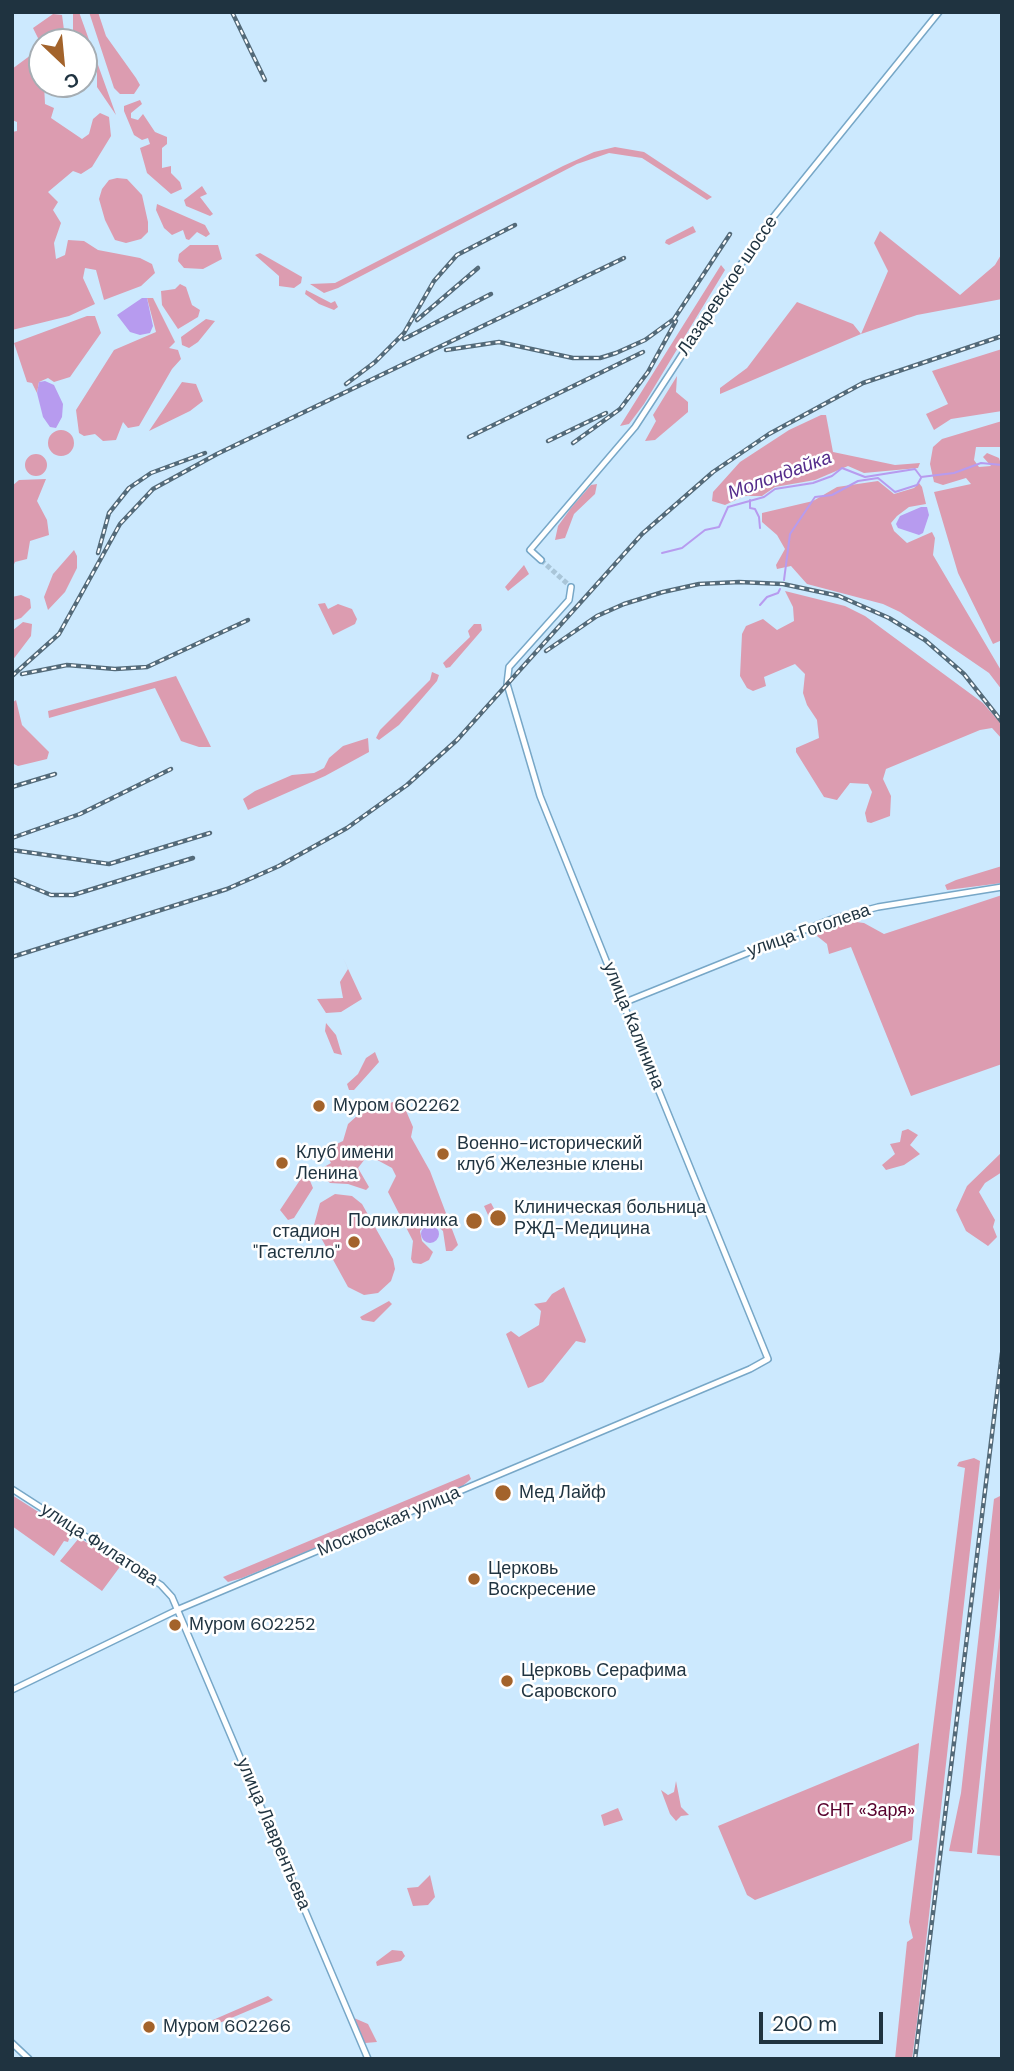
<!DOCTYPE html>
<meta charset="utf-8">
<style>
body{margin:0}
#map{position:relative;width:1014px;height:2071px;overflow:hidden;background:#cce9fe;font-family:"DM Sans",sans-serif}
canvas{display:block}
.frame{position:absolute;inset:0;border:14px solid #1f3340;pointer-events:none}
.north{position:absolute;left:28px;top:28px;width:70px;height:70px;box-sizing:border-box;background:#fff;border:2px solid #a5adb3;border-radius:50%;rotate:154deg;font-size:19px;font-weight:700;line-height:28px;text-align:center;color:#1f3340}
.north::after{content:'';display:block;margin:auto;width:24px;height:32px;background:#a3632b;clip-path:polygon(50% 0,100% 100%,50% 72%,0 100%)}
.scale{position:absolute;left:759px;top:2012px;width:124px;height:32px;box-sizing:border-box;border:4px solid #1f3340;border-top:0;padding-left:9px;font-size:21px;line-height:24px;white-space:nowrap;color:#1f3340;-webkit-text-stroke:5px #fff;paint-order:stroke}
</style>
<div id="map">
<canvas width="1014" height="2071"></canvas>
<div class="frame"></div>
<div class="north">С</div>
<div class="scale">200 m</div>
</div>
<script>
const ctx = document.querySelector('canvas').getContext('2d');
ctx.lineJoin = 'round';
function fillPath(path, color) { ctx.fillStyle = color; ctx.fill(path, 'evenodd'); }
const poly = rows => new Path2D(rows.map(r => 'M' + r).join(''));
function stroke(path, color, width, dash) { ctx.strokeStyle = color; ctx.lineWidth = width; ctx.lineCap = dash ? 'butt' : 'round'; ctx.setLineDash(dash || []); ctx.stroke(path); }
function write(font, color, halo, rows, align = 'center') {
  ctx.font = font + ' "DM Sans",sans-serif'; ctx.lineWidth = 5; ctx.setLineDash([]); ctx.textBaseline = 'middle'; ctx.strokeStyle = halo; ctx.fillStyle = color; for (const [text, x, y, turn = 0] of rows) {
    ctx.save(); ctx.translate(x, y); ctx.rotate((+turn || 0) * Math.PI / 180); ctx.textAlign = isNaN(turn) ? turn : align; if (halo) ctx.strokeText(text, 0, 0); ctx.fillText(text, 0, 0); ctx.restore();
  }
}
fillPath(poly([
 [73,12,79,12,116,115,97,87,97,73,84,54,84,42,42,42,38,53,42,55,42,68,30,70,35,81,44,84,45,104,54,108,51,118,82,139,89,134,93,119,100,113,109,117,111,136,92,167,81,174,73,171,48,192,58,202,53,210,61,223,54,243,56,259,65,255,68,240,84,241,98,250,140,258,152,264,155,273,141,286,104,300,96,270,85,268,83,278,95,304,69,316,12,330,12,132,17,131,17,122,12,120,12,69,35,52,38,38,33,28,53,14,62,15,64,30,73,35],
 [89,12,98,12,106,36,136,78,140,85,134,94,120,94,114,88],
 [140,100,142,104,131,113,131,118,138,120,143,114,155,132,167,137,167,144,162,148,162,168,171,166,171,173,180,182,182,189,171,194,147,173,140,148,150,144,148,138,142,140,134,135,124,111,124,106],
 [615,147,644,152,712,197,707,200,642,158,609,153,577,164,338,288,324,293,310,284,335,283,563,166,594,152],
 [117,178,127,179,142,195,148,222,148,232,141,239,126,243,115,240,105,220,99,199,102,189,109,180],
 [202,186,207,194,200,197,213,214,210,216,186,206,184,200],
 [157,204,205,225,210,234,206,237,197,232,189,240,186,239,183,230,172,235,164,228,156,210],
 [693,226,696,232,669,245,665,243,666,240],
 [880,231,960,295,995,265,1002,253,1002,299,917,315,861,334,720,394,720,388,747,368,797,302,853,324,861,334,888,271,874,243],
 [190,245,218,245,222,259,203,269,184,268,178,261,179,254],
 [260,253,302,277,301,283,294,288,279,286,279,276,255,255],
 [721,265,725,270,644,404,629,424,620,426],
 [180,284,186,287,192,305,200,310,198,317,178,329,162,305,161,291,175,289],
 [306,290,331,303,335,301,338,307,334,310,319,304,305,294],
 [147,298,153,298,175,342,169,348,178,350,181,359,172,369,139,426,128,428,123,422,116,440,103,441,95,434,84,436,79,433,76,410,114,350,156,332],
 [87,316,95,316,101,333,70,377,54,382,48,378,39,382,37,393,32,383,27,382,14,343],
 [206,319,215,321,198,342,189,348,182,345,181,337],
 [1002,349,1002,411,951,419,934,430,926,414,948,404,932,371],
 [677,376,676,392,688,402,688,412,655,440,645,441,656,421,653,415],
 [182,382,196,384,203,401,190,411,149,431],
 [821,415,826,415,833,452,895,465,920,463,918,468,864,473,848,466,815,480,775,487,762,496,744,496,725,505,712,501,713,492,740,462,789,430],
 [1002,421,1002,447,976,447,974,460,979,467,991,466,983,457,987,453,999,458,1002,467,1002,640,993,644,958,573,934,492,971,484,966,478,943,485,934,482,930,464,933,447,942,439],
 '48 443a13 13 0 1 1 26 0a13 13 0 1 1-26 0Z',
 '25 465a11 11 0 1 1 22 0a11 11 0 1 1-22 0Z',
 [46,479,37,501,47,520,49,535,30,541,27,559,15,562,12,569,12,486,19,480],
 [878,481,894,494,914,488,919,483,922,487,926,504,909,507,897,516,891,523,894,531,907,543,932,532,935,538,933,555,1002,672,1002,690,989,673,900,612,883,604,807,584,791,566,777,569,776,565,785,549,777,535,762,522,762,513,813,501,837,487],
 [597,484,595,494,574,514,565,538,555,540,558,526,571,508,591,485],
 [74,550,77,556,77,568,65,592,48,610,44,597,53,574],
 [524,565,529,574,508,591,505,587],
 [785,591,845,606,865,616,983,703,1002,725,1002,739,992,728,980,730,886,769,883,779,891,796,890,816,871,823,867,822,865,813,872,792,868,784,850,783,837,800,824,797,796,752,796,748,819,738,817,720,807,705,803,693,805,674,795,664,764,677,766,686,753,691,747,688,740,676,742,634,746,626,763,619,777,630,794,621,793,607],
 [21,595,30,599,31,608,21,618,12,621,12,597],
 [325,603,328,609,338,604,352,609,357,619,355,624,333,635,318,604],
 [23,622,32,624,31,636,12,661,12,631],
 [474,624,481,624,482,630,450,667,446,668,443,663,470,637,468,631],
 [432,672,439,675,437,681,399,725,379,740,376,738,380,730,430,680],
 [176,676,211,747,199,747,181,741,155,688,49,718,48,711],
 [16,700,22,725,49,752,47,759,18,766,12,763,12,703],
 [368,738,369,752,325,776,248,810,243,799,255,791,292,775,314,773,324,768,329,758,343,746],
 [1002,866,1002,883,947,890,945,885,956,880],
 [1002,895,1002,1064,911,1096,851,947,829,954,827,944,817,936,818,932,841,920,864,923,884,934],
 [343,958,362,999,341,1012,326,1013,317,999,343,998,340,982,348,969],
 [326,1023,336,1035,342,1055,334,1053,325,1031],
 [375,1052,379,1062,354,1090,349,1090,347,1084,358,1074,366,1058],
 [401,1099,413,1127,411,1137,430,1171,458,1245,452,1251,446,1251,443,1231,430,1219,420,1231,422,1241,433,1252,429,1260,421,1264,413,1263,411,1259,413,1241,388,1192,396,1176,392,1168,368,1155,358,1168,369,1187,366,1190,348,1184,330,1183,321,1175,324,1167,331,1163,324,1150,343,1141,348,1124,358,1115],
 [908,1129,918,1135,910,1145,920,1154,904,1165,886,1170,882,1165,895,1154,890,1144,900,1142,902,1131],
 [1002,1152,1002,1172,985,1183,979,1192,995,1220,993,1227,997,1237,988,1246,966,1231,956,1210,967,1186],
 [306,1171,313,1188,294,1218,288,1220,280,1210],
 [335,1194,352,1196,362,1204,393,1259,395,1269,391,1281,378,1293,364,1295,348,1287,314,1225,320,1203],
 [491,1203,499,1218,495,1224,492,1224,484,1206],
 [564,1287,586,1340,585,1343,576,1341,543,1382,528,1388,506,1334,511,1331,519,1337,539,1325,541,1311,534,1304,546,1302,552,1294],
 [389,1301,392,1304,374,1322,362,1320,360,1317],
 [974,1458,980,1461,917,2022,912,2059,895,2059,907,1942,913,1938,909,1922,965,1468,957,1466,959,1462],
 [469,1474,471,1479,460,1488,242,1578,228,1582,223,1577],
 [12,1495,71,1533,68,1542,64,1541,54,1556,12,1526],
 [1002,1495,1002,1569,972,1853,949,1851,961,1793,994,1499],
 [79,1538,122,1564,102,1591,60,1561],
 [1002,1607,1002,1856,977,1854],
 [919,1743,912,1840,755,1900,747,1895,718,1826],
 [676,1781,681,1807,689,1815,681,1816,676,1821,670,1814,661,1790,668,1795,674,1792],
 [618,1808,623,1820,604,1826,601,1815],
 [430,1875,435,1897,428,1905,413,1906,407,1888,418,1887],
 [392,1950,402,1951,405,1956,401,1961,377,1966,376,1962],
 [268,1996,273,2000,269,2002,203,2030,206,2023],
 [354,2018,368,2024,377,2042,365,2043]
]), '#dc9cb0');
fillPath(poly([
 [142,298,147,298,153,326,150,333,140,335,130,332,117,315],
 [45,381,54,385,63,404,62,417,56,428,50,427,43,417,37,393,39,382],
 [921,507,927,507,929,515,923,533,919,535,898,528,896,524,900,516],
 '421 1234a9 9 0 1 1 18 0a9 9 0 1 1-18 0Z'
]), '#b79bef');
stroke(poly([
 [750,500,750,508,755,509,759,517,760,528],
 [662,553,682,548,705,530,719,527,728,507,764,497,775,489,813,483,832,476,842,468,865,477,915,469,921,477,954,473,981,463,1002,465],
 [784,580,790,534,815,497,832,495,858,481,878,478,895,492,917,485,921,478],
 [760,605,767,597,778,593,780,589]
]), '#b79bef', 2);
stroke(poly([
 [541,560,571,587]
]), '#a9c5d8', 5, [5, 2.5]);
const tertiary = poly([
 [541,560,530,550,635,427,766,226,939,12],
 [571,587,569,600,509,667,507,684,540,796,623,1003],
 [12,1489,161,1585,172,1597,368,2059],
 [12,2043,29,2059]
]);
const secondary = poly([
 [12,1690,179,1609,750,1369,768,1359,623,1003,832,919,878,907,1002,887]
]);
stroke(tertiary, '#77a7c7', 8);
stroke(secondary, '#77a7c7', 8);
stroke(tertiary, '#fff', 5);
stroke(secondary, '#fff', 5);
const rail = poly([
 [232,12,265,80],
 [417,320,478,268],
 [404,339,491,294],
 [446,350,499,342,573,358,600,358,616,353,645,340,674,319,730,234],
 [346,384,375,362,404,333,434,281,457,255,515,225],
 [469,437,643,352],
 [548,441,606,413],
 [573,443,620,409,648,372,676,321],
 [98,553,109,513,129,488,151,473,205,453],
 [546,651,597,616,624,604,663,592,699,584,739,582,783,584,839,596,889,618,925,640,964,674,1002,722],
 [22,674,67,665,115,669,147,667,248,620],
 [12,676,59,634,120,524,153,489,217,454,624,258],
 [12,787,55,774],
 [12,838,80,814,171,769],
 [12,850,109,864,210,833],
 [12,879,51,895,73,895,193,858],
 [12,957,227,889,279,866,347,828,407,785,457,740,642,534,713,472,769,434,863,383,1002,336],
 [915,2059,1002,1353]
]);
stroke(rail, '#536a79', 4.5);
stroke(rail, '#fff', 2, [5]);
for (const [x, y, r, color] of [
 [319,1106,7,"#a3632b"],
 [443,1154,7,"#a3632b"],
 [282,1163,7,"#a3632b"],
 [498,1218,9,"#a3632b"],
 [474,1221,9,"#a3632b"],
 [354,1242,7,"#a3632b"],
 [503,1493,9,"#a3632b"],
 [474,1579,7,"#a3632b"],
 [175,1625,7,"#a3632b"],
 [507,1681,7,"#a3632b"],
 [149,2027,7,"#a3632b"]
]) { const dot = new Path2D(); dot.arc(x, y, r, 0, 2 * Math.PI); ctx.fillStyle = color; ctx.fill(dot); stroke(dot, '#fff', 2.5); }
write('18px', '#1f3340', '#fff', [
 ["Лазаревское шоссе",728,286,-56],
 ["улица Гоголева",809,931,-19],
 ["улица Калинина",633,1026,68],
 ["Московская улица",389,1522,-23],
 ["улица Филатова",99,1545,33],
 ["улица Лаврентьева",273,1834,67]
]);
write('18px', '#1f3340', '#fff', [
 ["Муром 602262",333,1106],
 ["Военно-исторический",457,1144],
 ["клуб Железные клены",457,1165],
 ["Клуб имени",296,1153],
 ["Ленина",296,1174],
 ["Клиническая больница",514,1208],
 ["РЖД-Медицина",514,1229],
 ["Поликлиника",458,1221,"right"],
 ["стадион",340,1232,"right"],
 ["\"Гастелло\"",340,1253,"right"],
 ["Мед Лайф",519,1493],
 ["Церковь",488,1569],
 ["Воскресение",488,1590],
 ["Муром 602252",189,1625],
 ["Церковь Серафима",521,1671],
 ["Саровского",521,1692],
 ["Муром 602266",163,2027]
], 'left');
write('18px', '#58012d', '#fff', [
 ["СНТ «Заря»",866,1811]
]);
write('italic 19px', '#552d8c', '#fff', [
 ["Молондайка",780,476,-20]
]);
</script>
